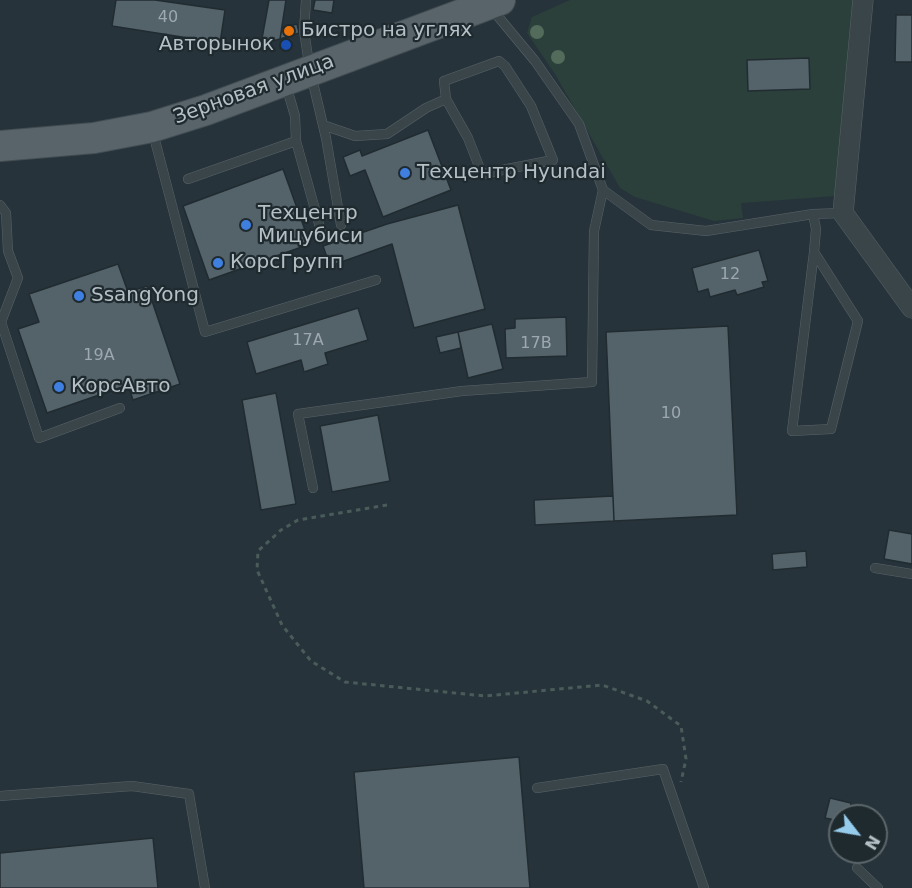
<!DOCTYPE html>
<meta charset="utf-8">
<style>
body{margin:0}
#map{position:relative;width:912px;height:888px;overflow:hidden;background:#26333a;font-family:"DejaVu Sans",sans-serif}
canvas{display:block}
.north{position:absolute;left:828px;top:804px;width:60px;height:60px;box-sizing:border-box;background:#1f2a2f;border:2px solid #5b666b;border-radius:50%;rotate:121deg;font-size:16px;font-weight:700;line-height:24px;text-align:center;color:#b5c0c6}
.north::after{content:'';display:block;margin:auto;width:21px;height:27px;background:#95cbeb;clip-path:polygon(50% 0,100% 100%,50% 72%,0 100%)}
</style>
<div id="map">
<canvas width="912" height="888"></canvas>
<div class="north">N</div>
</div>
<script>
const ctx = document.querySelector('canvas').getContext('2d');
ctx.lineJoin = 'round';
function fillPath(path, color) { ctx.fillStyle = color; ctx.fill(path, 'evenodd'); }
const poly = rows => new Path2D(rows.map(r => 'M' + r).join(''));
function stroke(path, color, width, dash) { ctx.strokeStyle = color; ctx.lineWidth = width; ctx.lineCap = dash ? 'butt' : 'round'; ctx.setLineDash(dash || []); ctx.stroke(path); }
function write(font, color, halo, rows, align = 'center') {
  ctx.font = font + ' "DejaVu Sans",sans-serif'; ctx.lineWidth = 4.5; ctx.setLineDash([]); ctx.textBaseline = 'middle'; ctx.strokeStyle = halo; ctx.fillStyle = color; for (const [text, x, y, turn = 0] of rows) {
    ctx.save(); ctx.translate(x, y); ctx.rotate((+turn || 0) * Math.PI / 180); ctx.textAlign = isNaN(turn) ? turn : align; if (halo) ctx.strokeText(text, 0, 0); ctx.fillText(text, 0, 0); ctx.restore();
  }
}
fillPath(poly([
 [570,0,856,0,836,196,741,203,743,218,714,221,635,197,620,188,555,74,527,33,532,17]
]), '#2c403b');
const building = poly([
 [116,0,155,0,225,10,220,43,112,26,116,0],
 [269,0,286,0,280,39,261,44,269,0],
 [315,0,334,0,332,13,313,10,315,0],
 [896,15,912,15,912,62,895,62,896,15],
 [297,24,299,33,280,39,282,28,297,24],
 [809,58,810,89,748,91,747,60,809,58],
 [428,130,451,190,383,217,365,170,350,176,343,157,360,150,362,156,428,130],
 [283,169,310,244,209,280,183,206,283,169],
 [458,205,485,309,414,328,392,244,330,266,323,246,387,224,458,205],
 [759,250,768,281,762,282,764,287,737,295,735,290,710,297,708,289,698,292,692,268,759,250],
 [118,264,128,292,147,286,180,384,133,400,128,385,47,413,18,329,39,322,29,294,118,264],
 [358,308,368,340,325,353,328,364,304,372,301,360,256,374,247,342,358,308],
 [566,317,567,356,506,358,505,329,515,328,515,319,566,317],
 [492,324,503,369,468,378,458,332,492,324],
 [728,326,737,515,614,521,606,332,728,326],
 [458,332,461,348,440,353,436,337,458,332],
 [276,393,296,504,261,510,242,400,276,393],
 [378,415,390,481,332,492,320,426,378,415],
 [613,496,614,521,535,525,534,500,613,496],
 [889,530,912,534,912,564,884,559,889,530],
 [806,551,807,567,773,570,772,554,806,551],
 [519,757,530,888,364,888,354,772,519,757],
 [830,798,851,803,849,816,840,816,840,821,825,818,830,798],
 [153,838,158,888,0,888,0,853,153,838]
]);
fillPath(building, '#54626a');
stroke(building, '#212c31', 1.5);
const service = poly([
 [306,0,304,31,310,70,326,138,341,225],
 [491,8,535,61,579,124,603,190,651,225,706,231,813,214],
 [286,85,295,116,296,141,321,231],
 [323,125,355,136,387,134,426,108,446,99,444,81,499,61,505,66,531,106,553,160,482,174,468,138,446,99],
 [152,129,205,332,376,280],
 [188,179,296,141],
 [0,205,6,213,8,251,18,278,1,322,39,438,120,408],
 [814,252,858,321,831,429,792,431,814,252,816,229,813,214,843,213],
 [313,488,298,414,462,391,592,382,594,231,603,190],
 [875,568,912,574],
 [537,788,663,769,704,888],
 [0,796,132,786,189,794,205,888],
 [857,868,878,888]
]);
const minor = poly([
 [863,0,843,213,912,308]
]);
const primary = poly([
 [0,146,94,138,152,127,206,110,500,0]
]);
stroke(service, '#586368', 10);
stroke(minor, '#586368', 21);
stroke(primary, '#434e53', 32);
stroke(poly([
 [387,505,298,520,281,530,258,551,257,570,282,625,311,661,345,682,485,696,602,685,647,701,681,726,686,759,681,782]
]), '#4a5c59', 3, [4.5, 4.5]);
stroke(service, '#3a454a', 9);
stroke(minor, '#3a454a', 20);
stroke(primary, '#58646a', 30);
ctx.fillStyle = '#536b5b';
for (const [x, y] of [
 [537,32],
 [558,57]
]) { ctx.beginPath(); ctx.arc(x, y, 7, 0, 2 * Math.PI); ctx.fill(); }
for (const [x, y, r, color] of [
 [289,31,6,"#e8710a"],
 [286,45,6,"#1a4fb4"],
 [405,173,6,"#3f7fe0"],
 [246,225,6,"#3f7fe0"],
 [218,263,6,"#3f7fe0"],
 [79,296,6,"#3f7fe0"],
 [59,387,6,"#3f7fe0"]
]) { const dot = new Path2D(); dot.arc(x, y, r, 0, 2 * Math.PI); ctx.fillStyle = color; ctx.fill(dot); stroke(dot, '#1f2a2f', 2); }
write('16px', '#9da8af', null, [
 ["40",168,18],
 ["12",730,275],
 ["17А",308,341],
 ["17В",536,344],
 ["19А",99,356],
 ["10",671,414]
]);
write('20px', '#b5c0c6', '#1f2a2f', [
 ["Бистро на углях",301,31],
 ["Авторынок",274,45,"right"],
 ["Техцентр Hyundai",417,173],
 ["Техцентр",258,214],
 ["Мицубиси",258,237],
 ["КорсГрупп",230,263],
 ["SsangYong",91,296],
 ["КорсАвто",71,387]
], 'left');
write('20px', '#b5c0c6', '#1f2a2f', [
 ["Зерновая улица",254,90,-20]
]);
</script>
